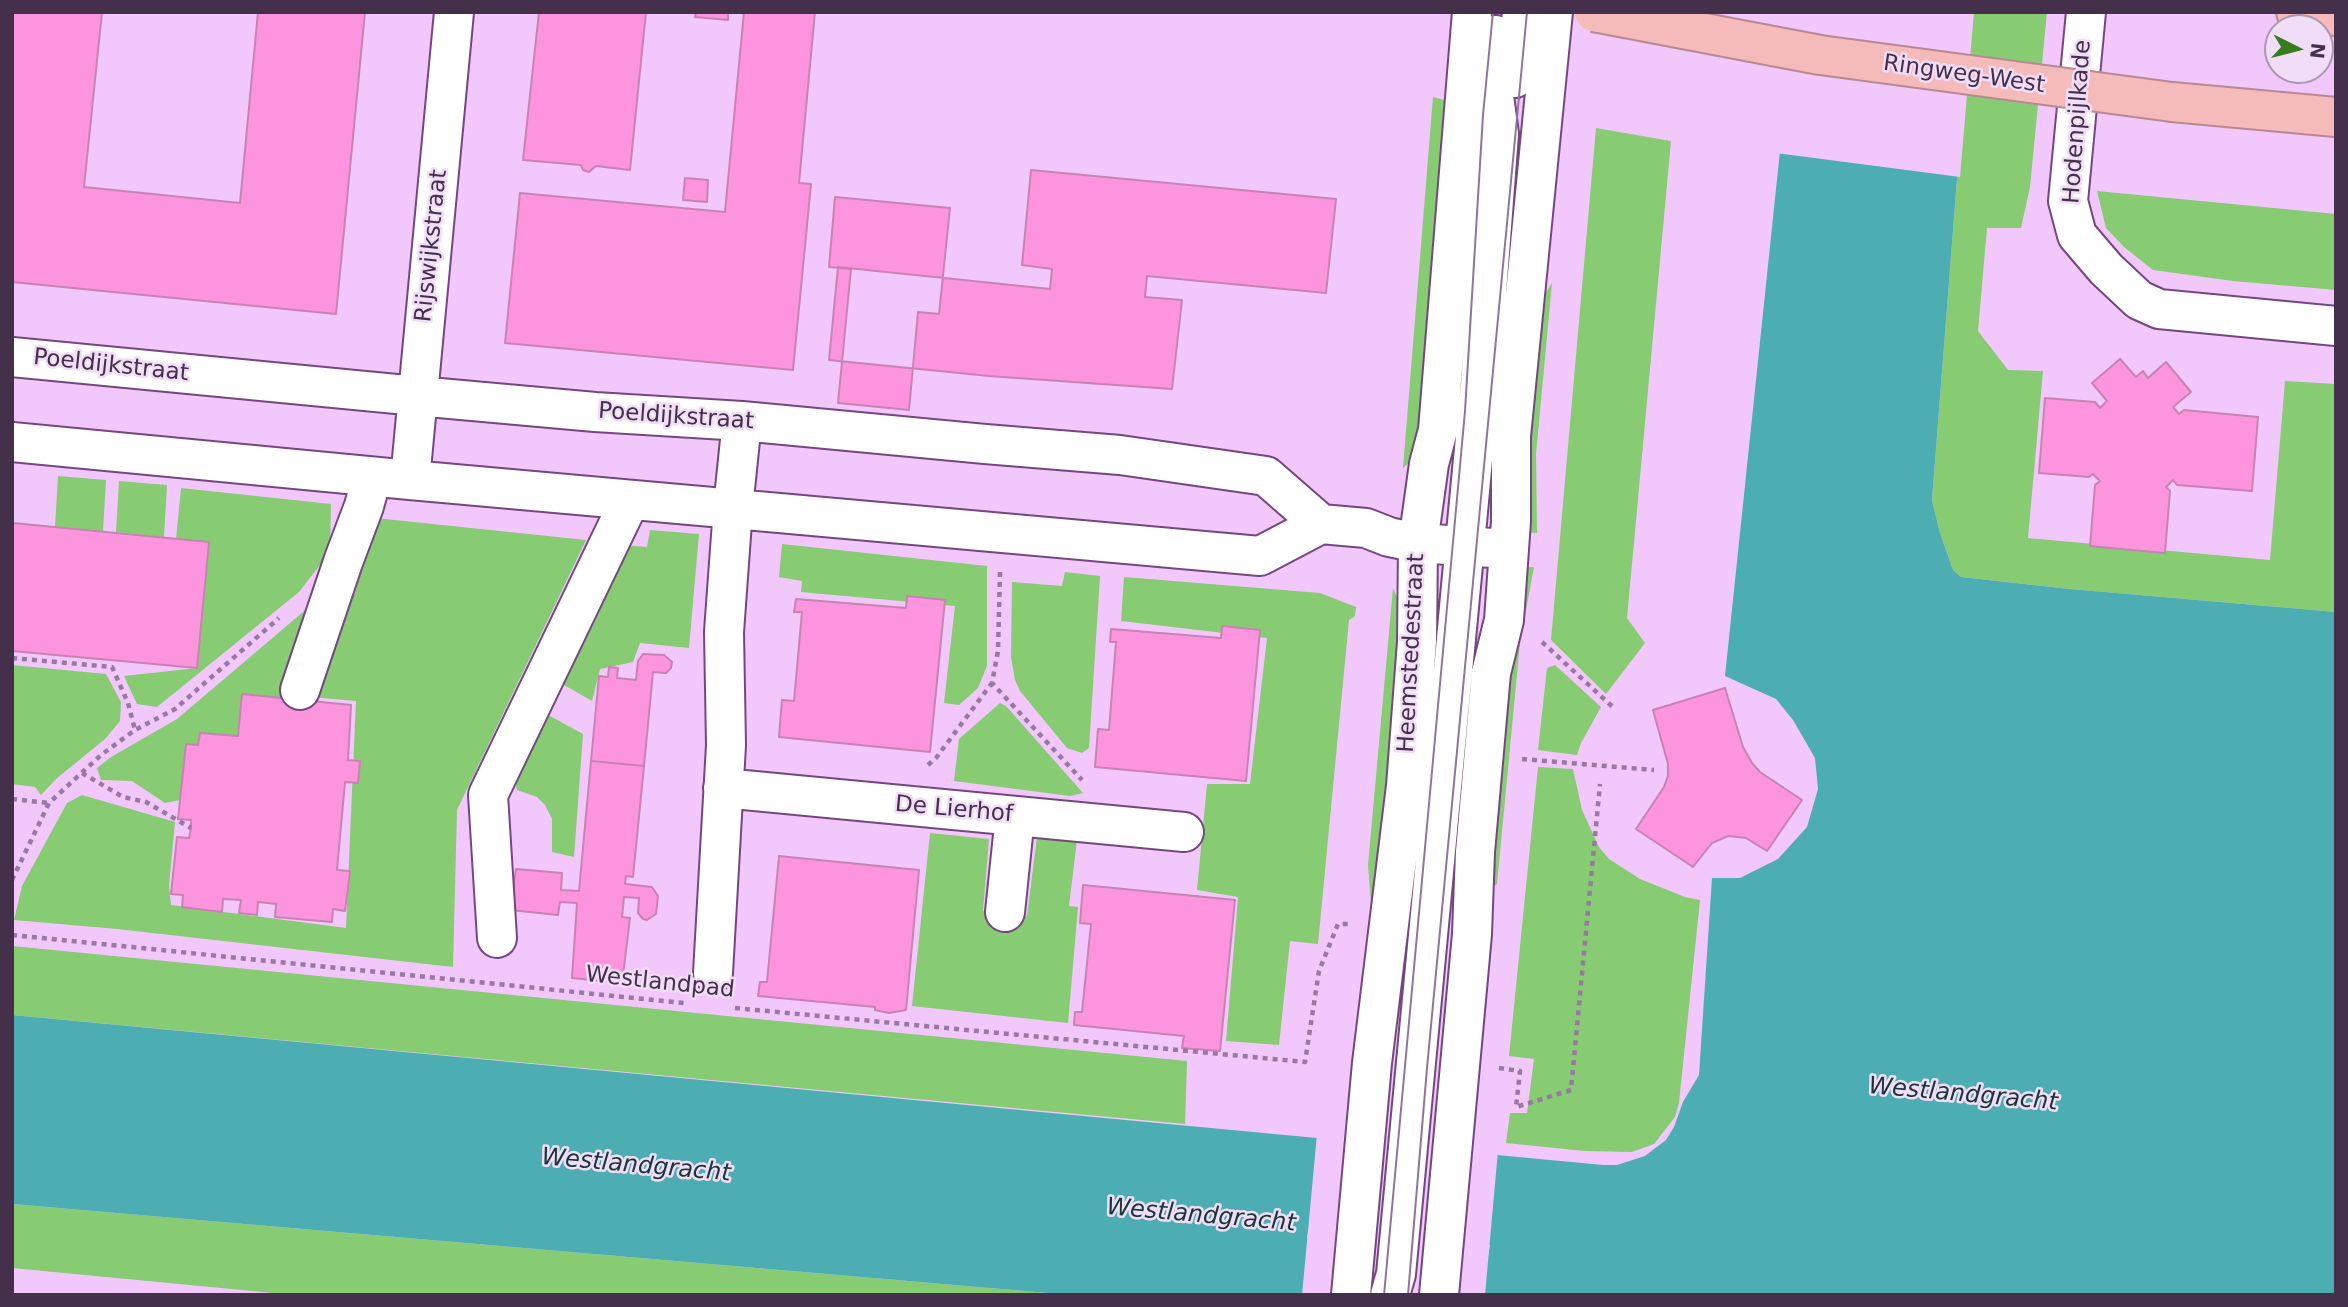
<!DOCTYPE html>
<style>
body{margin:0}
#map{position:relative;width:2348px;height:1307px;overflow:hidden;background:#f1c7fc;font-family:"DejaVu Sans",sans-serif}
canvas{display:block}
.frame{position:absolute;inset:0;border:14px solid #45304b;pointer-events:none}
.north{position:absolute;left:2264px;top:14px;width:70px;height:70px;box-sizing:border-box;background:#f2ddf8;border:2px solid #ad98b3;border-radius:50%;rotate:96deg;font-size:19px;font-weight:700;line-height:28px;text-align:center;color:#45304b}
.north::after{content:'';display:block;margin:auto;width:24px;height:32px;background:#367b1d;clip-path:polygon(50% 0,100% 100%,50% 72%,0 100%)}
</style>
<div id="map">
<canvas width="2348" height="1307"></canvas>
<div class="frame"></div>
<div class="north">N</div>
</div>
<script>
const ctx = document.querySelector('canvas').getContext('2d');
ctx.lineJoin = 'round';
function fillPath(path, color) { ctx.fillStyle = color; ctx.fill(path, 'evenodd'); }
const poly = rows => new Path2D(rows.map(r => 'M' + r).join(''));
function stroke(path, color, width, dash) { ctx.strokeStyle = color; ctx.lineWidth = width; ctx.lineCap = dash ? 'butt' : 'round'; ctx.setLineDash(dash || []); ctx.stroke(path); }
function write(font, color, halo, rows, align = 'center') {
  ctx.font = font + ' "DejaVu Sans",sans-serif'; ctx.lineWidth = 5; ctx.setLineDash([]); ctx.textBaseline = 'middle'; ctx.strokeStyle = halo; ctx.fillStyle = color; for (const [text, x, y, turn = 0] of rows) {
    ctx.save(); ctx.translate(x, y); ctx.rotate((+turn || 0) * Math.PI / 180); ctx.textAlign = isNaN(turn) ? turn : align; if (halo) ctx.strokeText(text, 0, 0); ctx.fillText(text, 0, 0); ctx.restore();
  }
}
fillPath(poly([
 [1970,12,2047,12,2030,187,2021,228,1987,228,1978,331,2008,370,2043,371,2028,538,2270,560,2285,381,2336,384,2336,612,2070,589,1961,577,1953,570,1940,533,1932,500],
 [1433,97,1444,100,1418,454,1403,468],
 [1596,128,1671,141,1627,618,1645,643,1606,694,1551,640],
 [2097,191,2336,214,2336,290,2233,281,2153,270,2124,247,2106,228],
 [1552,283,1536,454,1537,533,1525,532,1525,468,1540,301],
 [58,476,106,480,103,531,55,527],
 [119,481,167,485,164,537,116,532],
 [181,488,331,504,330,552,299,592,157,707,137,704,124,676,197,668,208,542,176,539],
 [375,518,586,540,457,810,453,967,117,929,14,920,22,886,67,803,82,795,175,822,169,886,171,905,346,928,356,701,311,697,345,597,355,594],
 [650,530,699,534,689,648,640,643,633,662,600,669,592,701,557,681,581,623,592,627,600,609,591,602,621,545,647,547],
 [782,544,987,566,987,666,978,688,959,705,944,703,955,606,801,592,802,581,779,577],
 [1522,567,1534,567,1520,643,1497,884,1488,891],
 [1065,572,1100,576,1089,748,1082,753,1067,748,1020,691,1015,680,1011,657,1012,582,1062,586],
 [1124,577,1320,593,1356,607,1355,616,1349,620,1318,944,1290,941,1279,1045,1226,1041,1238,897,1197,890,1207,784,1250,784,1267,638,1121,621],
 [1393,588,1403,611,1382,867,1371,903,1368,865],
 [316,601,285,698,238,736,180,800,165,803,132,781,101,780,97,768,111,757,177,719],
 [12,665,106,674,121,702,120,721,105,739,56,779,41,795,35,787,12,784],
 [1555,665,1601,707,1581,743,1577,755,1538,750,1547,668],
 [1000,703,1006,706,1083,793,1070,796,954,781,959,739],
 [539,710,583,734,574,857,552,852,552,819,545,805,537,797,517,790,511,766],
 [1538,767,1573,769,1582,810,1599,847,1609,859,1640,879,1685,897,1700,900,1679,1103,1675,1117,1654,1144,1632,1152,1585,1151,1506,1143,1510,1113,1527,1113,1534,1059,1509,1056],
 [930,833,989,839,983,911,1027,916,1037,837,1077,840,1069,906,1078,907,1068,1023,912,1006],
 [12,946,1187,1061,1185,1124,12,1015],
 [12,1204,1071,1295,294,1295,12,1268]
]), '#87cb73');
fillPath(poly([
 [1970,12,1932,500,1940,533,1953,570,1961,577,2070,589,2336,612,2336,1295,1071,1295,12,1204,12,1015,1603,1165,1617,1165,1645,1156,1666,1140,1674,1127,1683,1102,1699,1075,1712,878,1740,878,1778,859,1807,827,1818,789,1815,758,1793,720,1776,699,1725,676,1780,151],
 [1309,1227,1490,1245,1488,1256,1307,1238]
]), '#4caeb2');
fillPath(poly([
 [1789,12,1974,12,1960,177,1776,153],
 [1317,1134,1498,1151,1485,1295,1302,1295],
 [1312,1231,1486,1248,1485,1252,1311,1235]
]), '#f1c7fc');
const building = poly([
 [12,12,102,12,84,187,240,203,258,12,365,12,336,314,12,282,12,12],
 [539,12,646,12,630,170,596,166,589,172,583,170,581,165,523,160,539,12],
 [696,12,728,12,728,20,695,17,696,12],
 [744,12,815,12,799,183,811,184,793,370,505,343,520,193,725,212,744,12],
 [1031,170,1336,199,1326,293,1147,276,1145,297,1182,300,1172,389,989,376,829,360,838,267,1050,289,1052,269,1022,265,1031,170],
 [685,178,708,180,707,202,683,200,685,178],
 [835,197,950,208,939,314,918,312,909,410,838,403,851,269,829,267,835,197],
 [2120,359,2136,377,2143,371,2148,378,2166,362,2191,392,2173,407,2179,414,2184,410,2258,417,2252,491,2177,485,2173,480,2166,487,2170,491,2165,553,2090,546,2095,485,2100,481,2093,474,2089,477,2039,473,2045,398,2095,402,2100,408,2107,401,2092,383,2120,359],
 [13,523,209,542,197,668,12,651,13,523],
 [907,596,945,600,930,752,779,737,782,700,794,701,802,612,794,612,796,599,906,608,907,596],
 [1222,626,1260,630,1246,781,1095,767,1098,729,1109,730,1116,642,1110,642,1111,629,1221,638,1222,626],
 [643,654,664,655,672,662,671,668,666,673,653,672,644,766,591,761,599,676,608,677,609,667,618,668,617,678,636,680,638,661,643,654],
 [1725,688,1743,747,1752,763,1760,772,1802,800,1767,851,1746,838,1728,836,1712,843,1693,867,1636,829,1664,787,1668,776,1668,764,1653,710,1725,688],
 [242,694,351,705,348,760,360,761,358,783,345,782,337,870,350,871,345,911,333,909,332,922,275,917,276,904,258,902,257,915,239,913,241,900,223,899,222,912,182,907,183,895,171,894,177,837,189,838,191,828,191,820,178,819,186,744,198,745,200,733,238,736,242,694],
 [591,761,644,766,633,877,626,876,625,884,652,887,658,896,656,914,647,920,643,919,638,913,639,898,624,897,622,917,630,918,622,983,572,978,577,903,560,902,558,915,510,910,516,869,562,873,561,890,579,891,591,761],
 [779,856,919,870,906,1010,889,1013,875,1010,875,1007,758,996,760,982,767,982,779,856],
 [1083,885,1235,900,1220,1051,1182,1048,1184,1036,1074,1025,1075,1012,1082,1012,1091,924,1080,923,1083,885]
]);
fillPath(building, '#fd95de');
stroke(building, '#c883b3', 2);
const minor = poly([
 [2086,12,2068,201,2077,235,2106,269,2139,300,2159,309,2336,326],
 [1515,78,1522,12],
 [12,357,417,396,595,412,742,421,985,444,1120,455,1266,476,1321,524],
 [12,442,410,480,1260,556,1321,524,1366,528,1389,537,1418,543,1508,549],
 [410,480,454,12],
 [300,690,343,562,364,506,372,477],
 [723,788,1184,832],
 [1005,912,1015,816],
 [497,938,488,795,630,500],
 [713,973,726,745,724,632,733,508,742,421],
 [1351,1295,1372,1063,1406,786,1417,642,1418,543,1429,464,1438,430,1472,12],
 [1390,1295,1396,1274,1480,385,1499,134,1491,73,1495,35],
 [1439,1295,1472,934,1475,852,1491,673,1504,620,1511,521,1511,436,1553,12]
]);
const highway = poly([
 [2296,12,2336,16],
 [2172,102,2336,117]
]);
stroke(minor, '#754781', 42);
stroke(highway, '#b78a93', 42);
stroke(poly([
 [1000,572,998,651,992,683,1082,780],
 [1542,642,1615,709],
 [12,658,112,667,128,703,135,730],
 [1522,759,1654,770],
 [928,765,936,758,992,683],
 [82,773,123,797,146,802,191,828],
 [12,799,49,803],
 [12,880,49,803,101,755,135,730,175,709,279,618],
 [12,935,684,1003],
 [735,1008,1305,1062,1319,971,1338,924,1348,924],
 [1499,1068,1520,1071,1516,1107,1571,1090,1600,784]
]), '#9879a1', 4.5, [5, 5]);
stroke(minor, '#fff', 38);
stroke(highway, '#f5baba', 38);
stroke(poly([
 [1384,1295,1465,411,1483,115,1493,12],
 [1408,1295,1427,1068,1527,12]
]), '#92749b', 2);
const highwayBridge = poly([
 [1594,12,1820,55,2172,102]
]);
stroke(highwayBridge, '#b78a93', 42, []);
stroke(highwayBridge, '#f5baba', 38);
write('23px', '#45304b', '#f2ddf8', [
 ["Ringweg-West",1964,75,8],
 ["Hodenpijlkade",2078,122,-86],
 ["Rijswijkstraat",432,246,-84],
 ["Poeldijkstraat",111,366,6],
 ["Poeldijkstraat",676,417,4],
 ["Heemstedestraat",1412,653,-87],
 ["De Lierhof",954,810,5],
 ["Westlandpad",660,983,6]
]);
write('italic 24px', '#183738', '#f2ddf8', [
 ["Westlandgracht",1963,1095,5],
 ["Westlandgracht",636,1166,5],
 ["Westlandgracht",1201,1216,5]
]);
</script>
